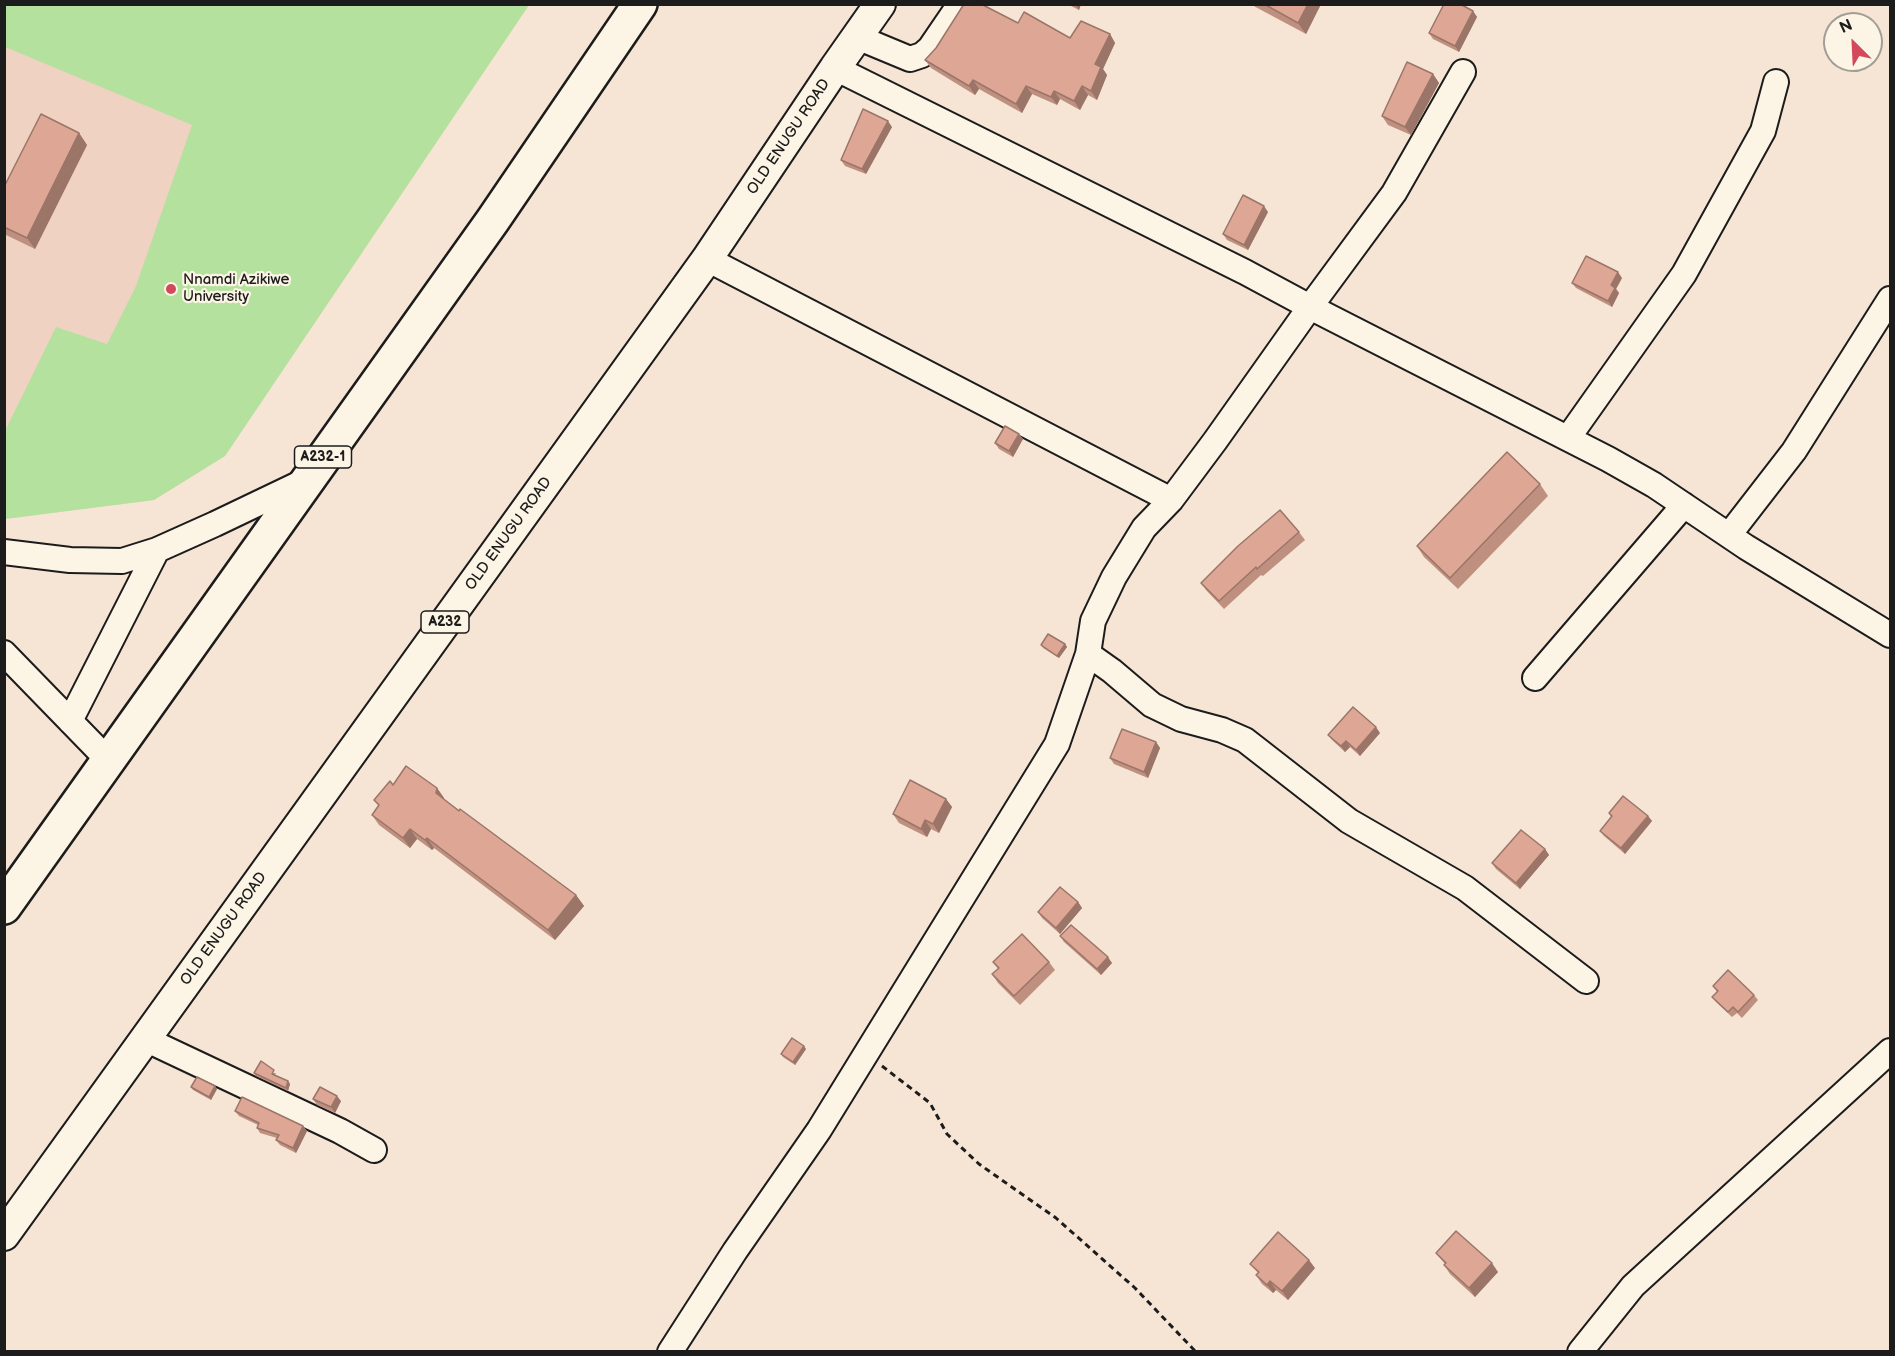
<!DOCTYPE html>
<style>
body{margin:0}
#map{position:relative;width:1895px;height:1356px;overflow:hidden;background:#f6e5d5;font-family:"Balsamiq Sans",sans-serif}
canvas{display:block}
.frame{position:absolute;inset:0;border:6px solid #1c1c1c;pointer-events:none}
.north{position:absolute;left:1823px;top:12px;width:60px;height:60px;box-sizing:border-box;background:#fcf5e5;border:2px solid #a29e95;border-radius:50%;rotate:336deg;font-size:16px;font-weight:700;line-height:24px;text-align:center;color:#1c1c1c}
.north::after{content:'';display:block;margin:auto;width:21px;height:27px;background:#d1495b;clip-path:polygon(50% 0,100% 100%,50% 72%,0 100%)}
</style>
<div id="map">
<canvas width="1895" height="1356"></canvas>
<div class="frame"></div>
<div class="north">N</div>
</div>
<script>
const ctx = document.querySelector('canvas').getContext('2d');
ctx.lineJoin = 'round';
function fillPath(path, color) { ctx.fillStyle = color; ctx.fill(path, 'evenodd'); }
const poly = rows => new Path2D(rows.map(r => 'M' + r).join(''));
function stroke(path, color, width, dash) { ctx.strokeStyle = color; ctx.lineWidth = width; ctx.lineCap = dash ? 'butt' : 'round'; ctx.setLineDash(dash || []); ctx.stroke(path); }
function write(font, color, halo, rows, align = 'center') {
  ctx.font = font + ' "Balsamiq Sans",sans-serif'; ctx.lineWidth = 4.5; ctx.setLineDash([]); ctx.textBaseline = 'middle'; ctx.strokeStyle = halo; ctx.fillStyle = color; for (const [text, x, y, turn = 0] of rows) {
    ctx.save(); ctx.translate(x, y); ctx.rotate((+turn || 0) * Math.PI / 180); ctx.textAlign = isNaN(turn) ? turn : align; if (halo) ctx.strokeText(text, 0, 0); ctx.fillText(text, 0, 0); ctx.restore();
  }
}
fillPath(poly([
 [4,5,529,5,225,456,154,500,5,519]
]), '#efd2c2');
fillPath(poly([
 [5,4,529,4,529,5,225,456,154,500,5,519,5,431,56,327,107,344,136,286,192,125,5,47]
]), '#b5e19e');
const minor = poly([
 [857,37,910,59,922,55,930,48,960,4],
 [835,68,1245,272,1310,307,1608,459,1654,485,1746,547,1890,635],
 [707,259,1171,500],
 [1568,438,1684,274,1763,131,1776,82],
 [1729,535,1794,451,1890,299],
 [4,552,70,560,122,561,157,550,215,524,307,480],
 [4,653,108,760],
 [1088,654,1112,671,1152,705,1181,719,1222,730,1245,740,1349,821,1465,888,1586,981],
 [1535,678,1684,505],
 [70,721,157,550],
 [145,1039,340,1131,374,1150],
 [670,1352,735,1251,819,1130,1057,744,1088,654,1093,621,1114,577,1144,528,1171,500,1215,441,1310,307,1394,193,1463,72],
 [1580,1352,1633,1286,1890,1051]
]);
const major = poly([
 [4,1235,707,259,835,68,880,4]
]);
const highway = poly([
 [4,907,493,220,640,4]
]);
stroke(minor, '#1c1c1c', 28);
stroke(major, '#1c1c1c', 34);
stroke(highway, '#1c1c1c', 38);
stroke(poly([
 [882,1066,930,1103,947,1134,979,1164,1056,1218,1135,1288,1196,1352]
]), '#1c1c1c', 3, [6, 4.5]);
stroke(minor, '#fcf5e5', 24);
stroke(major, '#fcf5e5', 30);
stroke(highway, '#fcf5e5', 33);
fillPath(poly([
 [1067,4,1081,4,1079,10],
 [1250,4,1321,4,1306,34],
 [1473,11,1477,17,1459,52,1433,39,1429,33],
 [1018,23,1070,38,1110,34,1115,43,1103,69,1107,75,1097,100,1088,95,1080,110,1060,99,1057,105,1032,94,1022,113,979,89,975,95,931,68,925,60],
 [1433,74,1439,83,1411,135,1388,125,1382,116],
 [892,127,866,174,845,166,841,160],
 [79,133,87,145,35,249,4,234,4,187],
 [1268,212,1248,250,1227,240,1223,234],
 [1622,278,1616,289,1619,293,1612,307,1576,288,1572,283],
 [1019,434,1023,439,1013,457,999,449,995,443],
 [1540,484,1548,496,1458,589,1424,557,1417,546],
 [1299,532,1305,540,1263,576,1261,575,1224,609,1206,590,1201,583],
 [1065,644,1067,647,1059,658,1043,648,1041,645],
 [1380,733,1360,756,1350,747,1345,752,1332,740,1328,735],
 [1156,742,1160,748,1148,778,1114,764,1110,758],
 [393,785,437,788,444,798,444,799,576,895,584,906,555,940,434,848,432,850,417,839,410,848,379,825,372,815,379,806,374,800],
 [946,799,952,807,939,833,931,829,927,837,899,823,893,814],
 [1609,813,1648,816,1652,821,1625,854,1604,836,1600,831,1611,817],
 [1545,849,1549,855,1520,889,1496,869,1492,863],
 [1078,902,1082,908,1060,934,1042,918,1038,912],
 [1060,936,1112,963,1101,975,1064,942],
 [993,962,1049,962,1055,970,1020,1005,998,983,992,974,998,969],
 [1713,986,1754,995,1758,1000,1742,1018,1737,1013,1732,1017,1716,1002,1712,997,1717,992],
 [806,1049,795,1065,783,1057,781,1054],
 [254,1073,276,1073,275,1075,288,1081,290,1084,288,1091,256,1076],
 [215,1086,217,1089,211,1100,193,1090,191,1087],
 [313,1099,341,1101,335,1113,317,1105],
 [235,1111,303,1126,307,1131,296,1153,280,1145,276,1140,277,1138,260,1133,257,1128,258,1125,239,1116],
 [1436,1253,1498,1272,1475,1297,1450,1274,1444,1265,1445,1264],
 [1250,1264,1315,1268,1288,1300,1276,1290,1273,1293,1262,1284,1256,1275,1258,1273]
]), '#bf9080');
fillPath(poly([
 [1075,4,1081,4,1079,10],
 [1308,4,1321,4,1306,34,1298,23],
 [1473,11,1477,17,1459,52,1455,46],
 [1110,34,1115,43,1103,69,1107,75,1097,100,1091,91,1095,64],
 [1433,74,1439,83,1411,135,1405,127],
 [973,80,979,89,975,95,969,86],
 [1026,86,1032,94,1022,113,1016,104],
 [1082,86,1088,95,1080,110,1074,101],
 [1054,91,1060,99,1057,105,1051,97],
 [888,121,892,127,866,174,862,169],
 [79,133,87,145,35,249,27,238],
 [1264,206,1268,212,1248,250,1244,245],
 [1618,272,1622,278,1616,289,1619,293,1612,307,1608,301,1611,285],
 [1019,434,1023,439,1013,457,1009,451],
 [1065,644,1067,647,1059,658,1057,656],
 [1376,727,1380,733,1360,756,1356,750],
 [1346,741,1350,747,1345,752,1341,746],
 [1156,742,1160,748,1148,778,1144,772],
 [437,788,444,798,444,804,436,793],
 [946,799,952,807,939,833,933,824],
 [1648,816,1652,821,1625,854,1621,848],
 [925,820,931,829,927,837,921,829],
 [410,829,417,839,410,848,403,838],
 [427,838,434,848,432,850,425,840],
 [1545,849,1549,855,1520,889,1516,883],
 [576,895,584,906,555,940,548,930],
 [1078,902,1082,908,1060,934,1056,928],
 [1108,957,1112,963,1101,975,1097,969],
 [804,1046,806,1049,795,1065,793,1062],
 [288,1081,290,1084,288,1091,286,1088],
 [215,1086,217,1089,211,1100,209,1097],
 [337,1096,341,1101,335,1113,331,1107],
 [303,1126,307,1131,296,1153,293,1148],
 [1309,1260,1315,1268,1288,1300,1282,1291],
 [1492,1263,1498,1272,1475,1297,1469,1288],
 [1270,1281,1276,1290,1273,1293,1267,1285]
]), '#9b7568');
const building = poly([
 [964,4,981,4,1018,23,1024,12,1070,38,1081,21,1110,34,1095,64,1101,67,1091,91,1082,86,1074,101,1054,91,1051,97,1026,86,1016,104,973,80,969,86,925,60,936,48,964,4],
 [1264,4,1308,4,1298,23,1264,4],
 [1444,4,1460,4,1473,11,1455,46,1429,33,1444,4],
 [1407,62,1433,74,1405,127,1382,116,1407,62],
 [863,109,888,121,862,169,841,160,863,109],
 [41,114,79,133,27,238,4,227,4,187,41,114],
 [1243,195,1264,206,1244,245,1223,234,1243,195],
 [1586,256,1618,272,1611,285,1615,288,1608,301,1572,283,1586,256],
 [1005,426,1019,434,1009,451,995,443,1005,426],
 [1507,452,1540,484,1450,578,1417,546,1507,452],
 [1280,510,1299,532,1257,569,1256,567,1219,601,1201,583,1238,546,1280,510],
 [1048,634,1065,644,1057,656,1041,645,1048,634],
 [1353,707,1376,727,1356,750,1346,741,1341,746,1328,735,1353,707],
 [1122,729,1156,742,1144,772,1110,758,1122,729],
 [406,766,437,788,436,793,459,811,460,809,576,895,548,930,427,838,425,840,410,829,403,838,372,815,379,805,374,800,390,781,393,785,406,766],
 [910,780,946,799,933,824,925,820,921,829,893,814,910,780],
 [1623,796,1648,816,1621,848,1600,831,1612,816,1609,813,1623,796],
 [1521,830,1545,849,1516,883,1492,863,1521,830],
 [1060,887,1078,902,1056,928,1038,912,1060,887],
 [1071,925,1108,957,1097,969,1060,936,1071,925],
 [1022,934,1049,962,1014,996,992,974,999,968,993,962,1022,934],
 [1728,970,1754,995,1738,1012,1733,1007,1728,1012,1712,997,1718,991,1713,986,1728,970],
 [792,1038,804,1046,793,1062,781,1054,792,1038],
 [261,1061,274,1070,272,1074,288,1081,286,1088,254,1073,261,1061],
 [197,1077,215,1086,209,1097,191,1087,197,1077],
 [320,1087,337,1096,331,1107,313,1099,320,1087],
 [242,1097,303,1126,293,1148,276,1140,279,1135,257,1128,259,1123,235,1111,242,1097],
 [1456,1231,1492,1263,1469,1288,1444,1265,1446,1263,1436,1253,1456,1231],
 [1278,1232,1309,1260,1282,1291,1270,1281,1267,1285,1256,1275,1259,1272,1250,1264,1278,1232]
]);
fillPath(building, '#dea795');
stroke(building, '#9b7568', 1.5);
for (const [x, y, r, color] of [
 [171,289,6,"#d1495b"]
]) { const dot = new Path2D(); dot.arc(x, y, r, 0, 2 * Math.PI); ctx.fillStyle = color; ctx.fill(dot); stroke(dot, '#fcf5e5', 2); }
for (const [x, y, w] of [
 [323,457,57],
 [445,622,48]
]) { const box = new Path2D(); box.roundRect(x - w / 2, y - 11, w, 22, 4.5); ctx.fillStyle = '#fcf5e5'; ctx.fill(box); stroke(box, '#1c1c1c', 1.5); }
write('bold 14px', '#1c1c1c', null, [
 ["A232-1",323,457],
 ["A232",445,622]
]);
write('15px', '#1c1c1c', '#fcf5e5', [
 ["OLD ENUGU ROAD",789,137,-56],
 ["OLD ENUGU ROAD",509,534,-54],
 ["OLD ENUGU ROAD",224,929,-54]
]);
write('15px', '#1c1c1c', '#fcf5e5', [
 ["Nnamdi Azikiwe",183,280],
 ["University",183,297]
], 'left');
</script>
